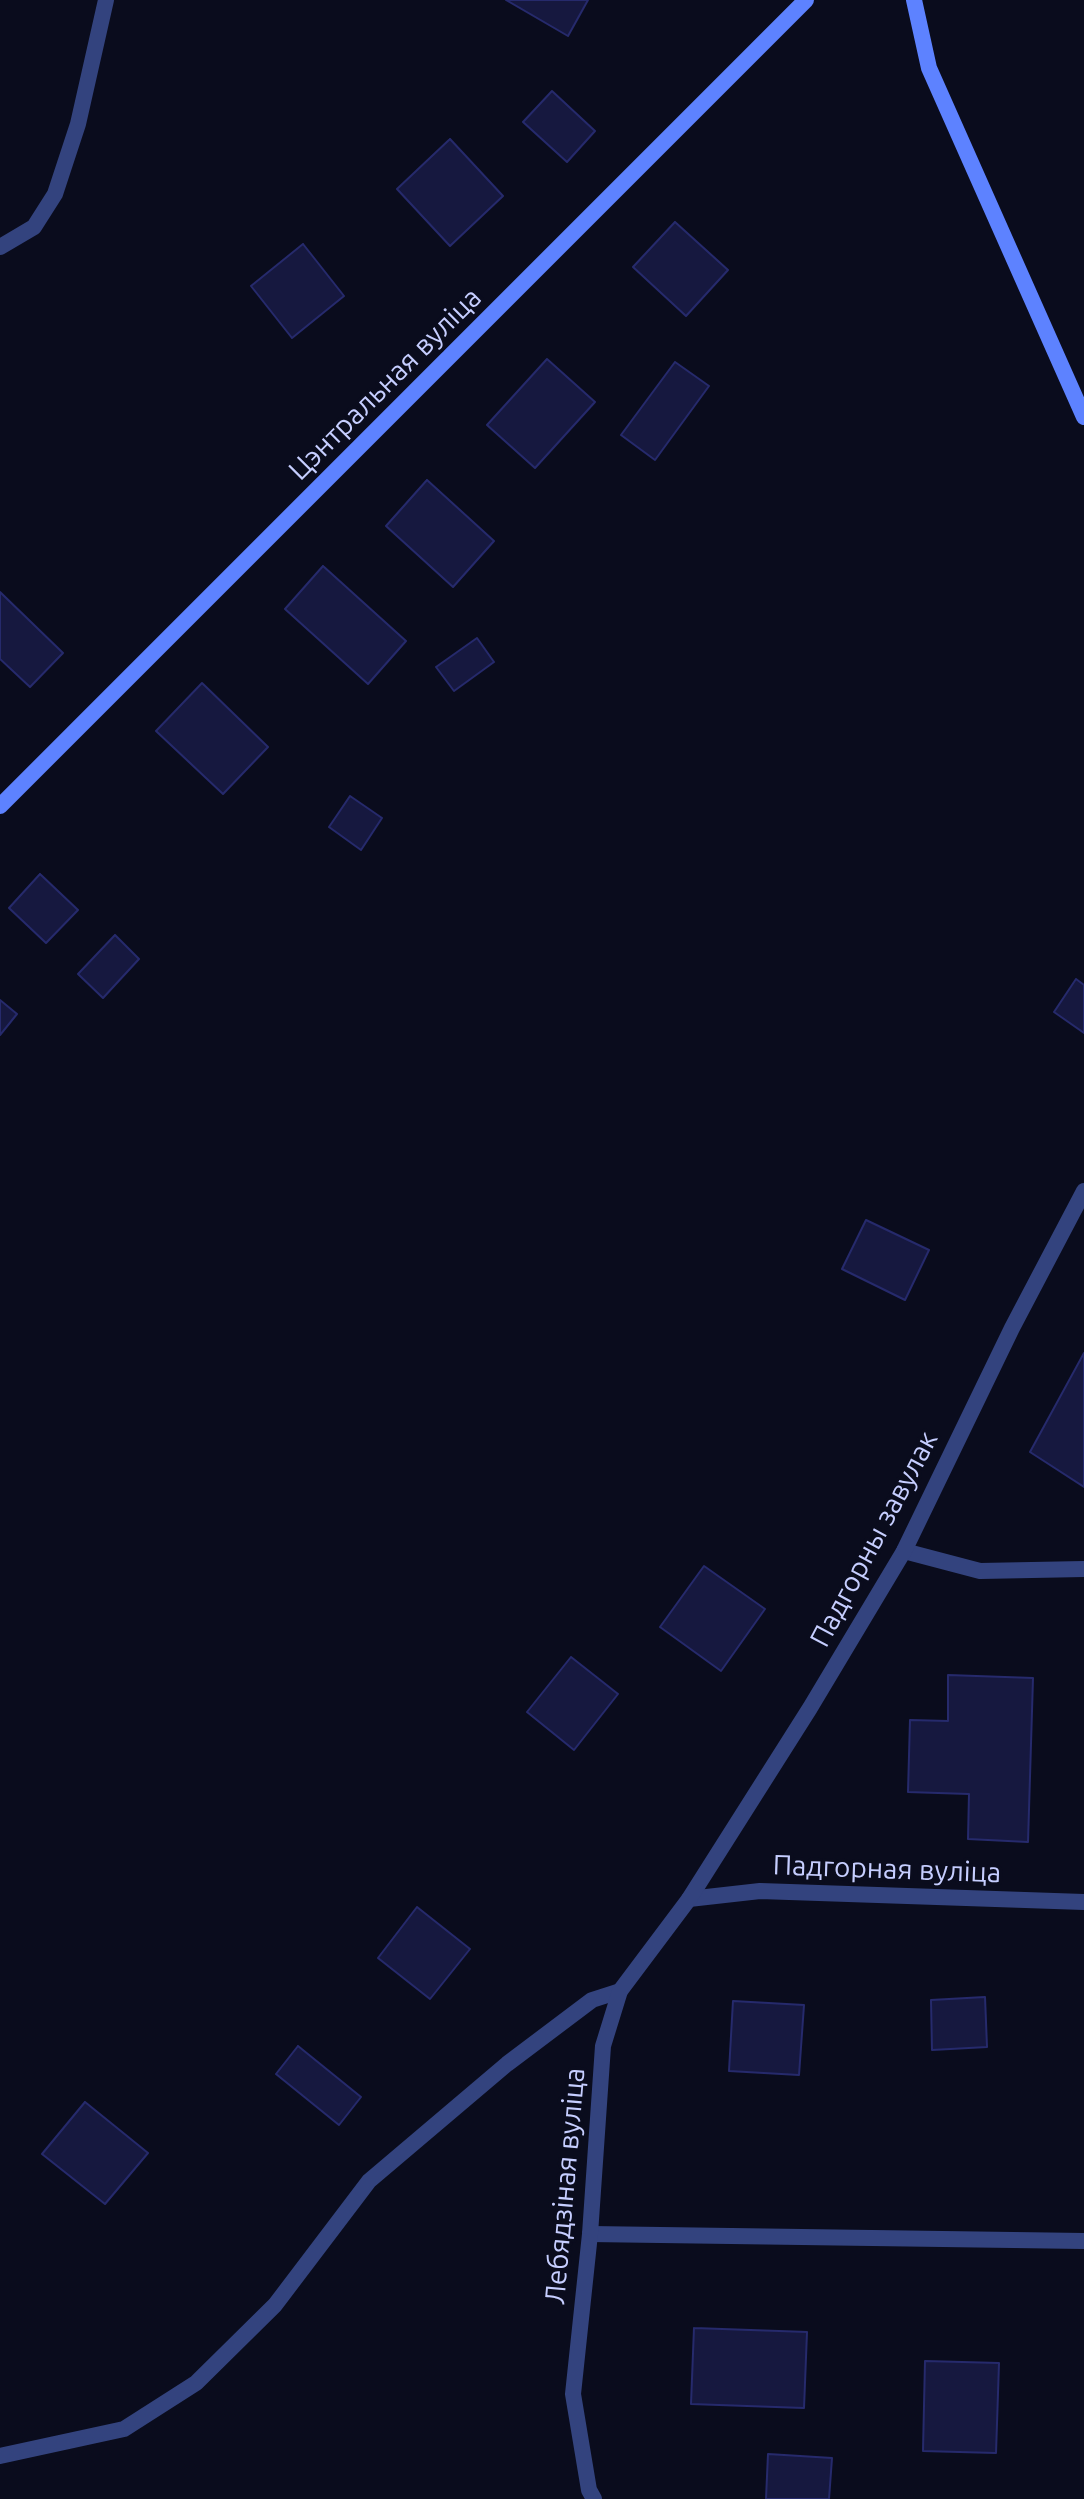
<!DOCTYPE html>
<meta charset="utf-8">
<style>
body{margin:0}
canvas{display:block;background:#0a0c1d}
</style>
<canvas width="1084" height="2499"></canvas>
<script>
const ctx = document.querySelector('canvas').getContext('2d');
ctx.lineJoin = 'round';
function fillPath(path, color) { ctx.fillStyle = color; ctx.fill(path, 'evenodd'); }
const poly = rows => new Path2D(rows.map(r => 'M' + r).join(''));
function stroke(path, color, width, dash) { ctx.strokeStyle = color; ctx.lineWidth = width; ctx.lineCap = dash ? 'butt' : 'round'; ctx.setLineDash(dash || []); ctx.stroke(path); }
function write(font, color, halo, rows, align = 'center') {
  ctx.font = font + ' Ubuntu,sans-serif'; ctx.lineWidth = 7; ctx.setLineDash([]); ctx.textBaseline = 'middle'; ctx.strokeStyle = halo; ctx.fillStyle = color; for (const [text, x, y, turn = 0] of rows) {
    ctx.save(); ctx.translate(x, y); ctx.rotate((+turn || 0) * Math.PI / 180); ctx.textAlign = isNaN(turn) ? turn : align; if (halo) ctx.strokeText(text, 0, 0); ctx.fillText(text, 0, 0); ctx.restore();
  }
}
const building = poly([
 [506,0,588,0,568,36,506,0],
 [552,91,595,131,567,162,523,122,552,91],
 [450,139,503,196,450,246,397,189,450,139],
 [675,222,728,270,686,316,633,267,675,222],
 [303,244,344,296,292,338,251,286,303,244],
 [547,359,595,402,535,468,487,425,547,359],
 [675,362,709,386,655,460,621,435,675,362],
 [427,480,494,541,453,587,386,526,427,480],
 [323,566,406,641,368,684,285,609,323,566],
 [0,592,63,653,30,687,0,659,0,592],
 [477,638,494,662,454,691,436,667,477,638],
 [202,683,268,747,223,794,156,731,202,683],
 [350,796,382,818,361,850,329,827,350,796],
 [40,874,78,910,46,943,9,908,40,874],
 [115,935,139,959,103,998,78,974,115,935],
 [1076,979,1084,985,1084,1033,1054,1012,1076,979],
 [0,1000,17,1014,0,1035,0,1000],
 [866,1220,929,1250,905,1300,842,1269,866,1220],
 [1084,1353,1084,1487,1030,1452,1084,1353],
 [704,1566,765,1609,721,1671,660,1627,704,1566],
 [571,1657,618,1694,574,1750,527,1712,571,1657],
 [948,1675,1033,1678,1028,1842,968,1839,969,1794,908,1792,910,1720,948,1721,948,1675],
 [417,1907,470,1949,430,1999,378,1958,417,1907],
 [985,1997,987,2047,932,2050,931,2000,985,1997],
 [733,2001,804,2005,799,2075,729,2071,733,2001],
 [298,2046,361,2097,339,2125,276,2074,298,2046],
 [85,2102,148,2153,105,2204,42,2154,85,2102],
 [694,2328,807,2332,804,2408,691,2404,694,2328],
 [925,2361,999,2363,996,2453,923,2451,925,2361],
 [768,2454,832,2458,829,2499,766,2499,768,2454]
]);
fillPath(building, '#16183f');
stroke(building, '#262a6c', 2);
stroke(poly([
 [0,247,34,227,55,194,78,124,106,0],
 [904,1551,980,1571,1084,1569],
 [689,1899,760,1891,1084,1902],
 [590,2234,1084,2241],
 [0,2456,124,2429,196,2383,275,2305,369,2181,507,2064,592,2000,620,1991]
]), '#33437e', 16);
stroke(poly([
 [594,2499,589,2490,573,2394,590,2234,603,2046,620,1991,689,1899,810,1708,904,1551,1012,1328,1084,1191]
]), '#33437e', 16);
stroke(poly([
 [914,0,929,68,1084,417],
 [0,806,806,0]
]), '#5d82ff', 16);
write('28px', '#c6ceff', '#0a0c1d', [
 ["Цэнтральная вуліца",385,384,-45],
 ["Падгорны завулак",874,1539,-62],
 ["Падгорная вуліца",887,1869,2],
 ["Лебядзіная вуліца",565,2186,-85]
]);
</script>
